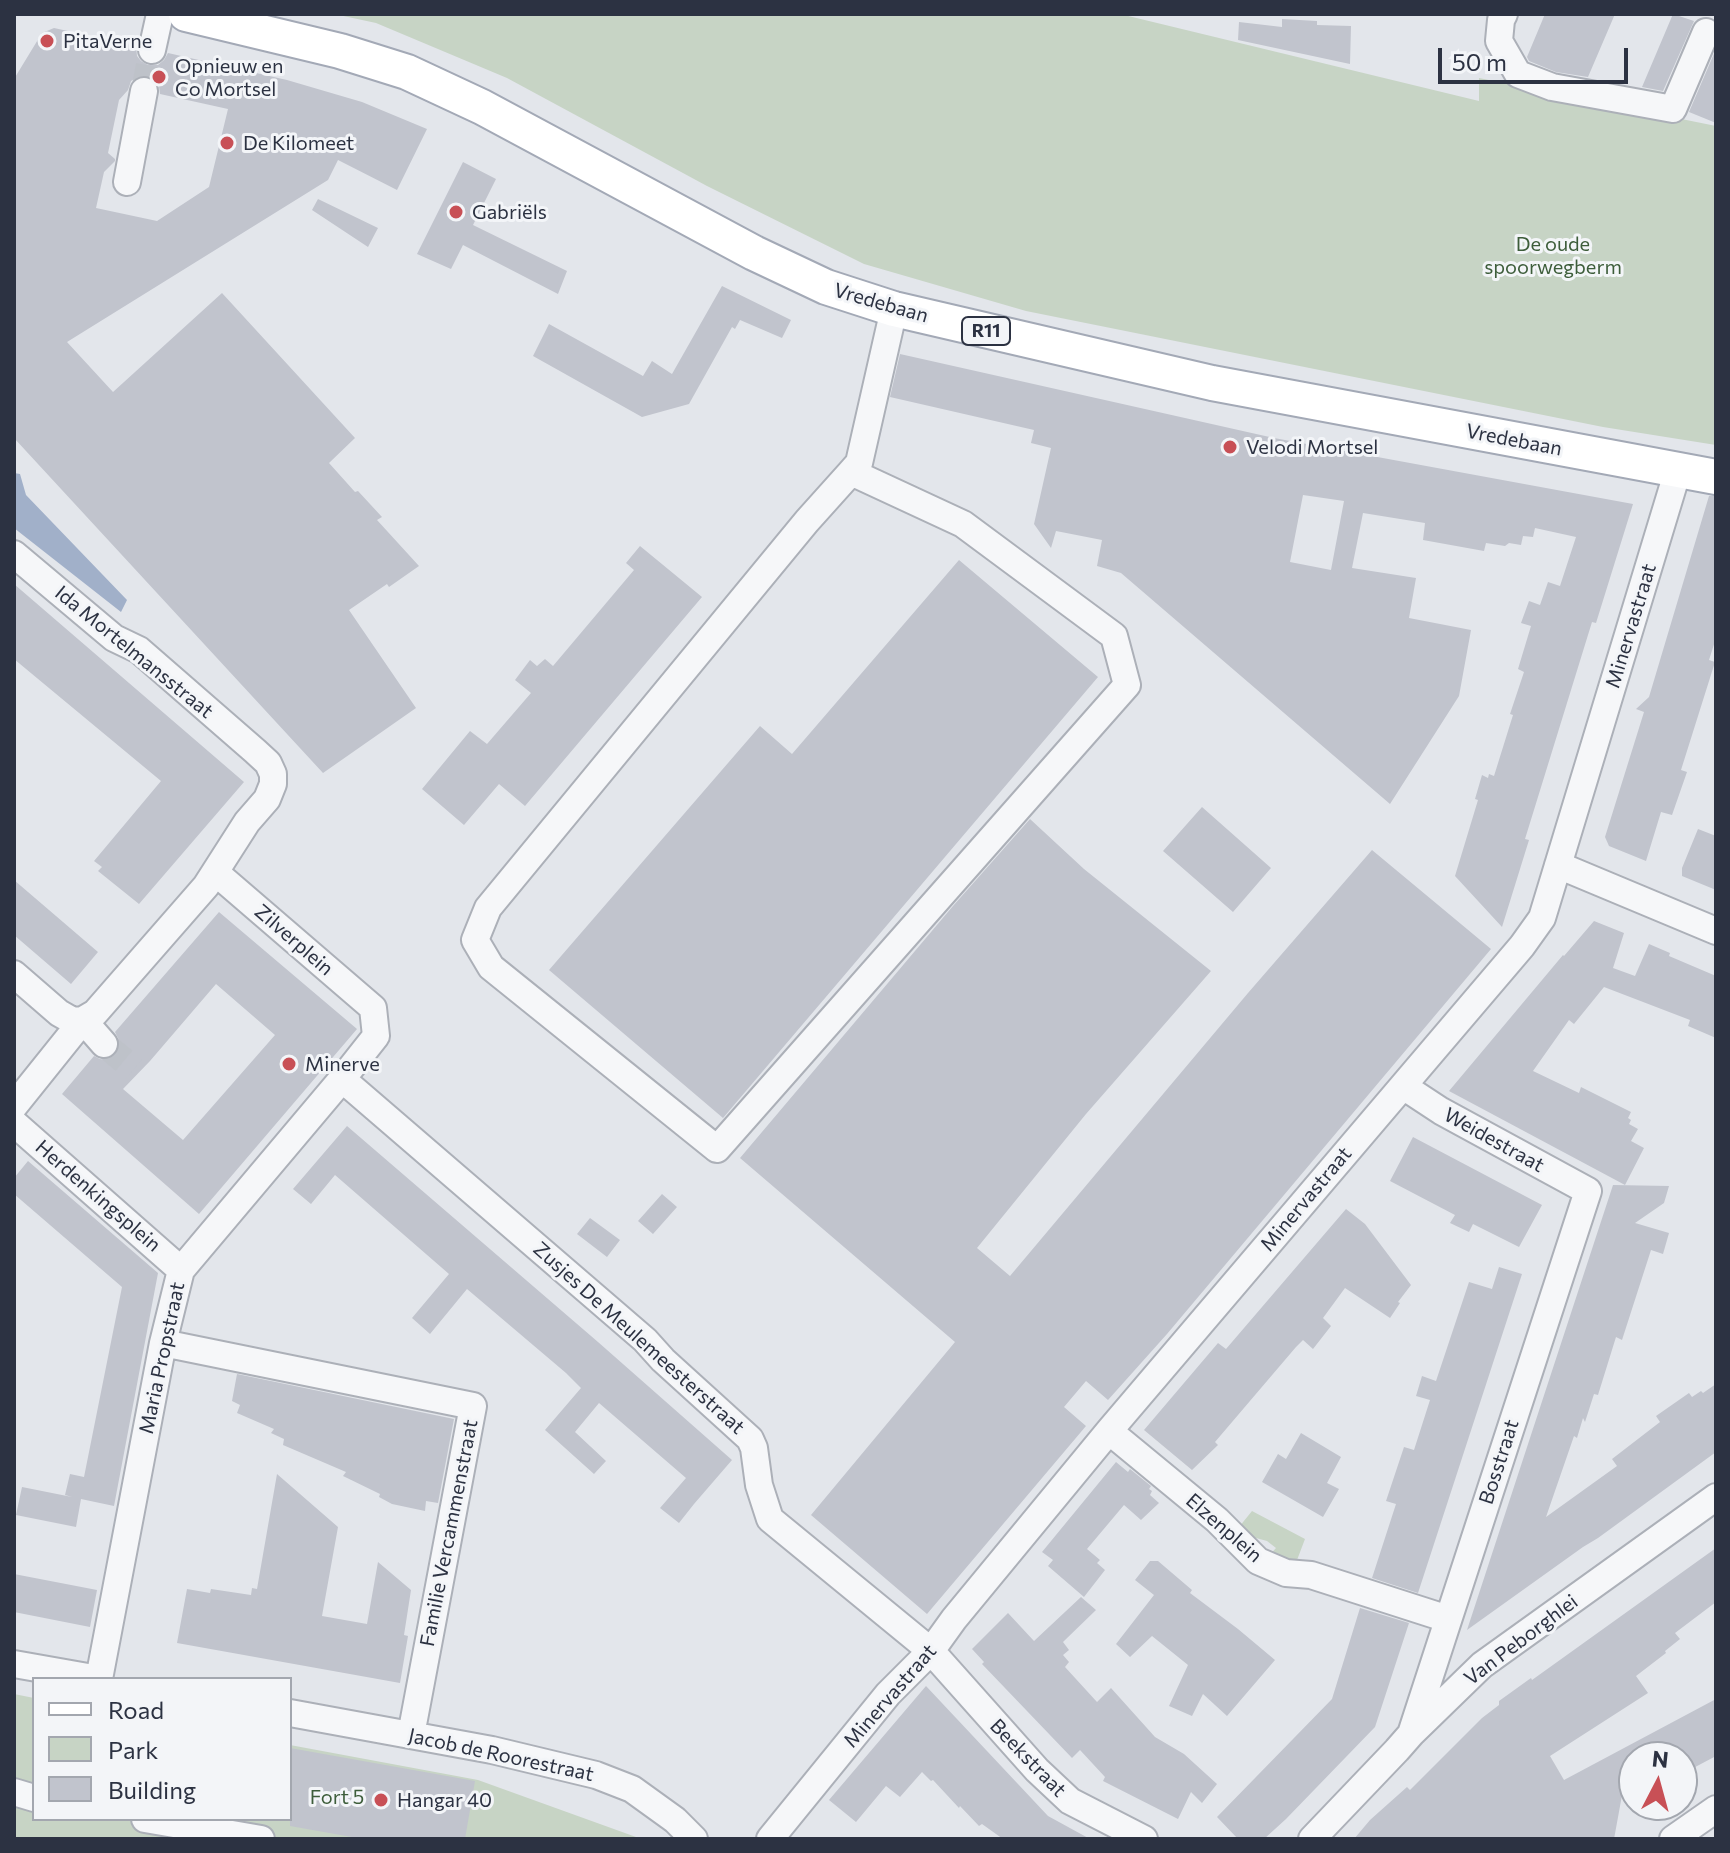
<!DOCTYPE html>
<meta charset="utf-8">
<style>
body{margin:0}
#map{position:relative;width:1730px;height:1853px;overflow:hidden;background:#e3e6eb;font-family:Commissioner,sans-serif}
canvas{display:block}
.frame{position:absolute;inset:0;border:16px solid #2c3242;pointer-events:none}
.legend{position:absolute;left:32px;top:1677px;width:260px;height:144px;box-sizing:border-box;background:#f3f5f8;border:2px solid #a3a7af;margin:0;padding:10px 14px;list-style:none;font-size:24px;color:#2c3242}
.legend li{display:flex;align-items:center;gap:16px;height:40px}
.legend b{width:40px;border:2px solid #a3a7af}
.north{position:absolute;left:1618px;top:1741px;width:80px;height:80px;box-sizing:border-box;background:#f3f5f8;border:2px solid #a3a7af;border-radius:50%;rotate:6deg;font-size:22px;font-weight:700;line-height:32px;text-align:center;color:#2c3242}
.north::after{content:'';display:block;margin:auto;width:28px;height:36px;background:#c85056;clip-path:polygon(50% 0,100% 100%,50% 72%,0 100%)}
.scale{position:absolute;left:1438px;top:48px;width:190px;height:36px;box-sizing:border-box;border:4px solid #2c3242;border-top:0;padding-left:10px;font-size:24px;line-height:28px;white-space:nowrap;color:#2c3242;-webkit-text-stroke:6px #f3f5f8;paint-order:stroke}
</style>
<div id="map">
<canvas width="1730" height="1853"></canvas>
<div class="frame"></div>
<ul class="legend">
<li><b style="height:10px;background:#fff"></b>Road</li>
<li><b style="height:22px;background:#c7d4c5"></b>Park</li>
<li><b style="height:22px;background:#c1c4cd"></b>Building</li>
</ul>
<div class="north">N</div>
<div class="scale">50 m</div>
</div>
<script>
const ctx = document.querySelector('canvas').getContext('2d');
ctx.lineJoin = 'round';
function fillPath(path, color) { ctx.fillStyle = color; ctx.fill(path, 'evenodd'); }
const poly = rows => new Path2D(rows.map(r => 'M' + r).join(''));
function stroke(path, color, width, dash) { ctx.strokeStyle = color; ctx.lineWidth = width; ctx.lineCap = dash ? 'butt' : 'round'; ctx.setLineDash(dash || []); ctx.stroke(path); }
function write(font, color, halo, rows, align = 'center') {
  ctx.font = font + ' Commissioner,sans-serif'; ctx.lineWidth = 6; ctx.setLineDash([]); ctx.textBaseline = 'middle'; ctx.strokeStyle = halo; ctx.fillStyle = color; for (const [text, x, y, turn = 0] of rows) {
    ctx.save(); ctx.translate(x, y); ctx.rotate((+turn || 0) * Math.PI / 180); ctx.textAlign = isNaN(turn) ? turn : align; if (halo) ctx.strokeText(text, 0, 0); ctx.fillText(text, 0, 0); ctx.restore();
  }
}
fillPath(poly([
 [334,14,1120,14,1479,101,1479,78,1716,126,1716,445,1603,427,1026,311,864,264,707,186,507,78,376,23],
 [1252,1511,1305,1539,1294,1568,1266,1559,1276,1548,1267,1541,1256,1538,1244,1537,1235,1532],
 [14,1694,34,1698,34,1819,290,1819,290,1745,478,1780,636,1837,638,1839,14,1839]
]), '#c7d4c5');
fillPath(poly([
 [14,473,20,474,26,495,127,600,121,612,14,528]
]), '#a1b0c9');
fillPath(poly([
 [1545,14,1615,14,1588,77,1556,72,1529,61,1527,57],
 [1673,14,1694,21,1663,91,1642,87],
 [1282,19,1317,21,1317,25,1351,26,1350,64,1238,40,1239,22,1282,27],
 [54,28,136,46,137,56,141,61,148,65,158,65,164,60,168,53,287,80,362,102,427,129,397,190,338,160,328,180,67,342,113,392,222,293,355,438,329,463,355,492,358,491,382,517,377,520,419,566,389,587,387,584,349,610,416,708,323,773,14,438,14,79,42,33],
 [139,76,148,76,155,79,159,86,160,94,228,109,209,187,157,221,96,208,104,172,115,161,115,159,108,153,119,100,128,90,131,81],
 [1716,49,1716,123,1689,112],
 [463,162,496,179,473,225,567,271,558,294,463,245,451,269,417,254],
 [318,199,378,228,368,247,312,210],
 [722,286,791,320,782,338,740,320,735,329,732,327,689,404,642,417,533,356,549,324,643,376,652,361,672,374],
 [900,354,1274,438,1633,504,1596,623,1592,622,1525,839,1529,840,1502,927,1455,876,1478,800,1475,799,1482,775,1488,778,1489,774,1494,776,1513,715,1510,714,1524,672,1518,669,1531,626,1521,623,1529,601,1540,605,1548,582,1560,586,1576,537,1535,528,1533,537,1523,536,1521,545,1509,543,1505,546,1486,543,1484,551,1423,540,1425,523,1363,513,1352,568,1416,578,1409,618,1471,630,1459,696,1390,804,1121,573,1097,566,1102,540,1056,531,1051,548,1034,524,1051,448,1031,443,1034,430,890,397],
 [1303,495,1344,501,1331,570,1290,562],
 [1709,496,1716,496,1716,638,1709,660,1715,662,1681,770,1687,772,1672,815,1661,812,1646,861,1609,846,1605,837,1644,712,1636,709,1649,697],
 [640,546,702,597,525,806,499,784,464,825,422,789,470,731,487,744,531,693,515,680,530,660,537,666,545,659,553,666,634,570,626,563],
 [959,560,1098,677,723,1118,549,970,760,726,792,754],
 [14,584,244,782,139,904,98,871,102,867,94,861,161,781,14,659],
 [1202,807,1271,868,1233,912,1163,851],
 [1030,819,1084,869,1211,971,1086,1114,977,1248,1010,1276,1248,993,1372,850,1491,949,1167,1334,1108,1400,1086,1381,1064,1407,1086,1426,927,1614,811,1515,955,1342,740,1158,953,906],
 [1698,829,1716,836,1716,890,1682,876,1682,868],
 [14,880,98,952,71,984,14,935],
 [219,912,357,1029,199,1214,62,1094,94,1056,100,1059,106,1060,115,1055,119,1048,120,1042,115,1032],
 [216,984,275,1035,183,1140,123,1089,150,1061],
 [1594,921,1624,933,1613,968,1635,976,1649,944,1670,953,1669,956,1716,976,1716,1038,1688,1026,1690,1020,1604,987,1574,1024,1569,1020,1533,1071,1579,1093,1581,1087,1631,1112,1628,1118,1631,1120,1629,1124,1638,1129,1631,1141,1644,1148,1625,1185,1449,1091,1563,955,1564,956],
 [347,1126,598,1342,732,1460,694,1504,679,1523,660,1508,686,1478,599,1403,575,1432,606,1461,594,1474,545,1430,581,1388,566,1373,467,1289,430,1334,412,1318,449,1274,335,1175,311,1204,293,1189],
 [1413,1137,1542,1205,1519,1247,1473,1224,1469,1232,1450,1223,1455,1215,1390,1181],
 [28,1161,158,1273,114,1506,81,1499,76,1527,16,1515,22,1487,72,1497,65,1495,70,1474,84,1477,122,1287,14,1194,14,1178],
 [1613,1185,1669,1186,1664,1203,1635,1223,1669,1233,1663,1254,1651,1250,1622,1340,1616,1337,1598,1395,1594,1394,1585,1422,1583,1418,1577,1438,1574,1436,1546,1517,1617,1466,1612,1459,1660,1422,1656,1416,1689,1393,1692,1397,1701,1391,1703,1393,1716,1384,1716,1452,1598,1538,1583,1547,1467,1630],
 [662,1194,677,1207,653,1234,638,1221],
 [1346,1209,1365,1224,1411,1285,1398,1302,1400,1303,1390,1318,1345,1288,1323,1318,1331,1326,1313,1349,1303,1340,1296,1347,1215,1442,1218,1445,1192,1470,1144,1430,1218,1343,1226,1349],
 [590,1218,620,1240,607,1257,577,1234],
 [1499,1267,1522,1274,1418,1593,1372,1578,1396,1504,1386,1501,1404,1447,1414,1450,1430,1400,1416,1396,1422,1376,1436,1381,1469,1282,1492,1289],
 [237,1374,454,1419,438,1503,426,1501,425,1511,392,1504,379,1497,380,1494,343,1476,346,1472,283,1445,284,1439,271,1433,274,1429,237,1413,240,1405,232,1401],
 [1301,1433,1341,1457,1327,1483,1339,1489,1323,1517,1262,1482,1278,1454,1286,1459],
 [1116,1462,1128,1472,1130,1469,1151,1486,1149,1489,1152,1491,1150,1495,1159,1503,1141,1520,1124,1505,1087,1549,1100,1560,1097,1563,1105,1570,1084,1597,1048,1566,1053,1560,1042,1552],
 [277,1474,338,1527,322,1616,367,1624,378,1562,411,1590,404,1635,408,1636,400,1683,177,1643,187,1589,210,1593,211,1589,251,1595,252,1588,257,1589],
 [1716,1548,1716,1602,1675,1633,1680,1639,1665,1651,1666,1653,1636,1676,1648,1693,1550,1756,1564,1780,1716,1699,1716,1756,1682,1774,1682,1757,1629,1757,1614,1839,1354,1839,1370,1820,1407,1787,1410,1790,1482,1718,1499,1705,1499,1701,1531,1678,1532,1680],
 [1150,1561,1158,1561,1192,1590,1190,1593,1238,1629,1275,1660,1227,1716,1203,1694,1192,1716,1169,1706,1188,1665,1152,1636,1130,1657,1116,1644,1154,1595,1135,1580],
 [14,1574,97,1590,90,1627,14,1612],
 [1081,1597,1096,1610,1063,1642,1069,1650,1063,1655,1069,1662,1065,1667,1097,1702,1111,1688,1155,1737,1184,1754,1217,1784,1202,1803,1191,1792,1178,1819,1103,1781,1105,1777,1080,1750,1072,1758,982,1664,984,1662,972,1649,1008,1613,1034,1641],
 [1360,1608,1409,1623,1375,1727,1286,1819,1264,1839,1238,1839,1217,1817,1332,1699],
 [926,1686,1048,1816,1090,1839,1003,1839,982,1824,979,1826,960,1806,959,1808,933,1780,931,1781,922,1772,900,1797,886,1786,856,1822,829,1800],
 [290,1748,475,1781,465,1839,363,1839,290,1826]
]), '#c1c4cd');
stroke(poly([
 [144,91,152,50],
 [104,1044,134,1069]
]), '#bec2c9', 26, [26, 13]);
const minor = poly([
 [1504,14,1501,20,1499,41,1518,74,1552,87,1673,109,1706,32],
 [152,50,160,14],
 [127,182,144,91],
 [851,472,963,524,1114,636,1127,685,717,1149,491,967,475,940,488,908,807,521,851,472,859,463,894,309],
 [14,554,114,638,139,650,255,751,268,763,273,774,273,784,267,799,247,822,206,886,95,1013,83,1020,73,1021,59,1013,14,974],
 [1558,865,1716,931],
 [342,1079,645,1340,663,1360,750,1439,754,1448,759,1485,770,1519,931,1651,1037,1770,1070,1801,1144,1839],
 [1403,1086,1441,1111,1588,1191,1411,1734],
 [14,1106,83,1020,104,1044],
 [14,1123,181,1270],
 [163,1343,473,1406,411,1735],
 [1109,1431,1217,1520,1258,1561,1286,1573,1311,1575,1448,1619],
 [14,1664,99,1679,163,1343,181,1270,342,1079,376,1036,373,1008,215,872],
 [290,1713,492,1750,596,1775,632,1789,675,1820,694,1839],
 [14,1792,34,1798],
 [145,1819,261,1839],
 [770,1839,888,1694,931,1651,954,1619,1109,1431,1522,946,1542,918,1678,470],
 [1312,1839,1397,1750,1411,1734,1482,1665,1716,1497],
 [1673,1839,1716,1809]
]);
const major = poly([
 [186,14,340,51,407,72,482,107,754,253,826,287,894,309,1212,383,1716,477]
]);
stroke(minor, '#acb0b8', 30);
stroke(major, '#a3a9b6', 38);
stroke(minor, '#f6f7f9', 26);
stroke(major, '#fff', 34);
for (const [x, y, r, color] of [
 [47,41,8,"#c85056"],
 [159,77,8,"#c85056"],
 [227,143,8,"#c85056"],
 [456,212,8,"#c85056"],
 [1230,447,8,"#c85056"],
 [289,1064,8,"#c85056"],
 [381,1800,8,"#c85056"]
]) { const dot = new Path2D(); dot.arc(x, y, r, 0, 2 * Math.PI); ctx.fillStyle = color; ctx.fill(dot); stroke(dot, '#f3f5f8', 3); }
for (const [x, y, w] of [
 [986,331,48]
]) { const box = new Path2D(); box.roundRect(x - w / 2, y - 14, w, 28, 6); ctx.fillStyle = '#f3f5f8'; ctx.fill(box); stroke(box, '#2c3242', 2); }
write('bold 18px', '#2c3242', null, [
 ["R11",986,331]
]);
write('20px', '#2c3242', '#f3f5f8', [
 ["PitaVerne",63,41],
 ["Opnieuw en",175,66],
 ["Co Mortsel",175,89],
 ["De Kilomeet",243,143],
 ["Gabriëls",472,212],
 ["Velodi Mortsel",1246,447],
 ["Minerve",305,1064],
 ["Hangar 40",397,1800]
], 'left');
write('20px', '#3d5d3a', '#f3f5f8', [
 ["De oude",1553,244],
 ["spoorwegberm",1553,267],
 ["Fort 5",337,1797]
]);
write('20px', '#2c3242', '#f3f5f8', [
 ["Vredebaan",881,303,16],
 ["Vredebaan",1514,440,11],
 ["Minervastraat",1631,626,-73],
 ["Ida Mortelmansstraat",134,652,39],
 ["Zilverplein",294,940,41],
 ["Weidestraat",1494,1140,29],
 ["Herdenkingsplein",98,1196,41],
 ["Minervastraat",1306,1199,-50],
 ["Zusjes De Meulemeesterstraat",639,1338,42],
 ["Maria Propstraat",162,1358,-78],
 ["Bosstraat",1499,1462,-72],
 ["Elzenplein",1224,1528,41],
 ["Familie Vercammenstraat",449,1533,-79],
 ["Van Peborghlei",1521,1640,-37],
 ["Minervastraat",890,1696,-49],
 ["Jacob de Roorestraat",501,1755,12],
 ["Beekstraat",1028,1758,46]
]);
</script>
